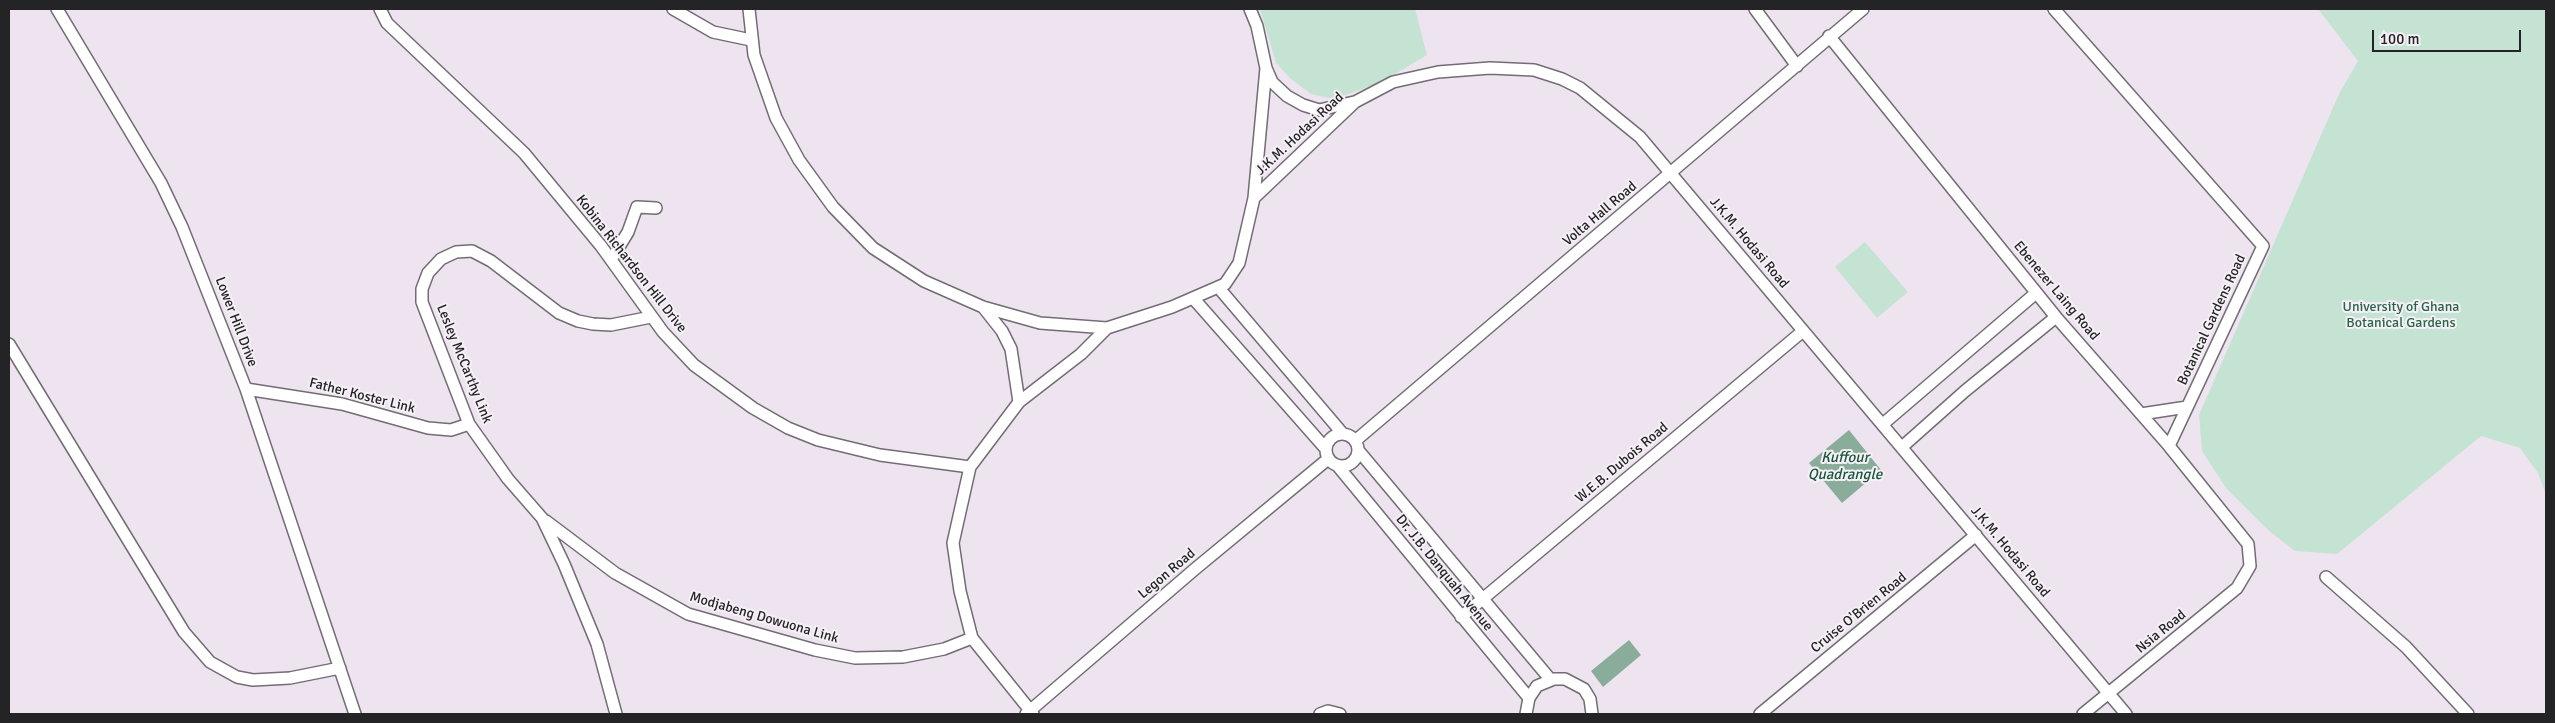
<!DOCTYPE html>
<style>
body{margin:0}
#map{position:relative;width:2555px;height:723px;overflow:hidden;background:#f5f0f6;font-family:Signika,sans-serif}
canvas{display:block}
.frame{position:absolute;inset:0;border:10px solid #242325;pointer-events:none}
.scale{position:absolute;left:2372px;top:30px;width:149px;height:22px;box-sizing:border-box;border:2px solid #242325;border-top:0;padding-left:6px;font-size:15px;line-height:18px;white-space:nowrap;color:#242325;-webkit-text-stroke:4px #f5f0f6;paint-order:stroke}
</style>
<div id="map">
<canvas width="2555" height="723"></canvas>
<div class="frame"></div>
<div class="scale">100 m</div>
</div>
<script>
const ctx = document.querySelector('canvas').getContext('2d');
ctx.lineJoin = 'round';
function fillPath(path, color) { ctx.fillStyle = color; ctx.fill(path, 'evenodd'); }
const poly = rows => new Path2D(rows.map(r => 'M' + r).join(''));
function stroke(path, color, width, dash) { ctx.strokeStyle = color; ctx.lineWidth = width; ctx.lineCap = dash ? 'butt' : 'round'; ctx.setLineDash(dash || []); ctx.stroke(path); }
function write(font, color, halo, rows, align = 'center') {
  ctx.font = font + ' Signika,sans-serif'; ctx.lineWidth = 4; ctx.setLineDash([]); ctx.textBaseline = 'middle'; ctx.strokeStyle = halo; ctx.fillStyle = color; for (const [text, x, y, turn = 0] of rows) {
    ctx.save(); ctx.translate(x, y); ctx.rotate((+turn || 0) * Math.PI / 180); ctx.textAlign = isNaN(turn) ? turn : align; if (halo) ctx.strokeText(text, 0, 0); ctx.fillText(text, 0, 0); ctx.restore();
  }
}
fillPath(poly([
 [9,9,2546,9,2546,714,9,714]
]), '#eee4f0');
fillPath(poly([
 [1260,9,1415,9,1427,55,1380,83,1334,99,1311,94,1291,79,1276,63],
 [2318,9,2546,9,2546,495,2538,473,2520,448,2481,436,2337,554,2295,551,2268,530,2226,488,2202,451,2199,415,2339,94,2358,61],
 [1865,242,1908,292,1877,318,1835,267]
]), '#c5e3d3');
fillPath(poly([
 [1849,430,1881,470,1842,503,1809,463],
 [1629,640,1641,655,1603,687,1591,671]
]), '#8aac9a');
const minor = poly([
 [57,9,161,183,182,227,246,389,355,714],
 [380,9,387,23,524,153,601,246,663,332,694,365,753,408,788,428,818,440,880,455,970,467],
 [673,9,713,32,751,40],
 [749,9,754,55,776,118,799,160,833,207,873,248,924,281,983,307,1040,323,1107,328,1172,307,1225,284,1239,263,1254,198,1266,68],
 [1250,9,1257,26,1266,68,1272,82,1287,96,1303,105,1319,110,1354,102],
 [1755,9,1797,66],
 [2054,9,2263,246,2169,446],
 [1829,36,2056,317,2169,446,2248,544,2250,566,2237,588,2083,714],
 [1254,198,1355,102,1393,82,1438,72,1490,68,1534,70,1562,79,1580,88,1640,137,2126,714],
 [611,260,628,232,637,207,656,208],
 [1218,287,1343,434],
 [1193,298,1326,449],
 [983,307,1002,331,1011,349,1019,402],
 [9,344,184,632,210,662,237,677,253,680,290,678,340,668],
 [246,389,342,404,428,428,451,430,469,424],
 [2141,414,2187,407],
 [1883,424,2036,293],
 '1326 450a16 16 0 1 1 32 0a16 16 0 1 1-32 0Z',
 [1355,441,1863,9],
 [1902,447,1965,391,2056,317],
 [1358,450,1550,679],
 [1337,465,1529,698],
 [546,521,615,573,688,614,815,650,855,658,903,657,944,649,972,638],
 [2326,577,2406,647,2468,714],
 [1461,617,1803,331],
 [616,714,597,644,564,564,542,518,508,479,469,424,422,302,422,289,428,273,441,259,456,252,472,251,491,261,559,313,578,321,593,324,611,325,651,317],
 [1026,714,1195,569,1328,459],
 [1033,714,972,638,960,591,953,543,970,467,1019,402,1081,354,1107,328],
 [1320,714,1328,711,1340,714],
 [1526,714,1529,698,1537,686,1554,679,1565,679,1584,689,1590,699,1592,714],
 [1760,714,1976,535]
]);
stroke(minor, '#716d72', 14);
stroke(minor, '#fff', 11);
write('14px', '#242325', '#f5f0f6', [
 ["J.K.M. Hodasi Road",1300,134,-43],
 ["Volta Hall Road",1600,214,-40],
 ["J.K.M. Hodasi Road",1749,243,50],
 ["Kobina Richardson Hill Drive",631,264,52],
 ["Ebenezer Laing Road",2056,291,50],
 ["Botanical Gardens Road",2212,320,-65],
 ["Lower Hill Drive",236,322,69],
 ["Lesley McCarthy Link",464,364,68],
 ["Father Koster Link",362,396,14],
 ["W.E.B. Dubois Road",1622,463,-40],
 ["J.K.M. Hodasi Road",2010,552,50],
 ["Dr. J.B. Danquah Avenue",1444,573,51],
 ["Legon Road",1167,574,-40],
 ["Cruise O'Brien Road",1859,613,-39],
 ["Modjabeng Dowuona Link",764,618,16],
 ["Nsia Road",2161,632,-39]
]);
write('14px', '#29634a', '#f5f0f6', [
 ["University of Ghana",2401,307],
 ["Botanical Gardens",2401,323]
]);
write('italic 15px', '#1a563d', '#f5f0f6', [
 ["Kuffour",1845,458],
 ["Quadrangle",1845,475]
]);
</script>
